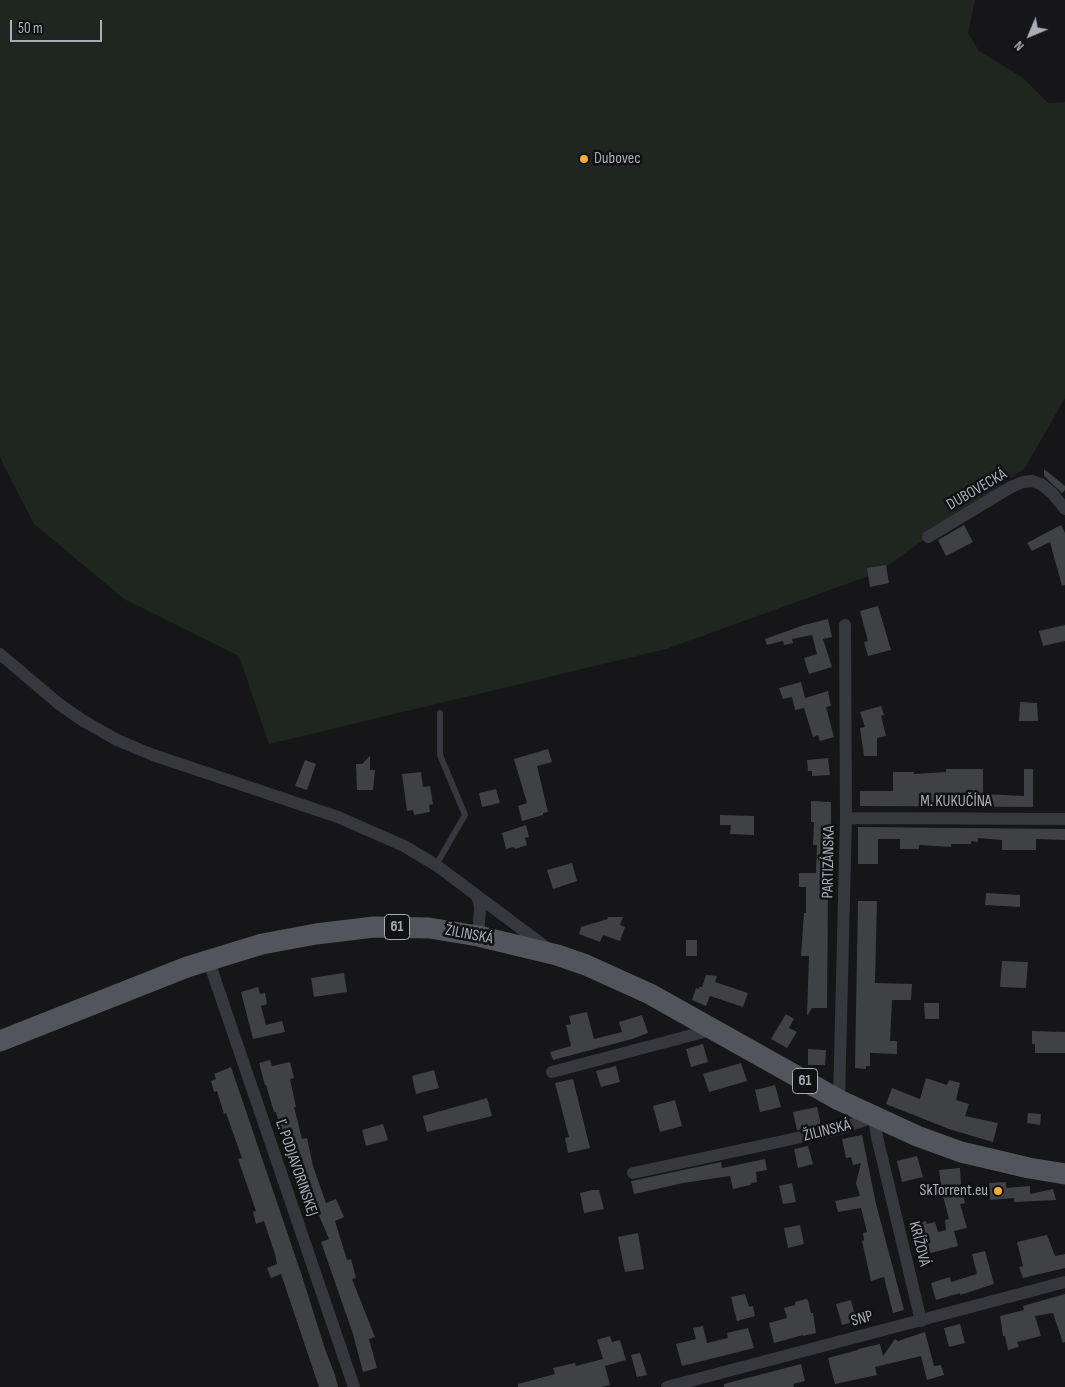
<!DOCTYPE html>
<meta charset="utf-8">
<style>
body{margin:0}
#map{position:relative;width:1065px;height:1387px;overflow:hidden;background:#161618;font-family:"Sofia Sans Condensed",sans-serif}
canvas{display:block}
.north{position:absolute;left:1005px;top:10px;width:50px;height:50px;-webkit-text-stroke:4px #111113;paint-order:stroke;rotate:225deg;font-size:14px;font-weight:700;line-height:20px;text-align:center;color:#a8adb8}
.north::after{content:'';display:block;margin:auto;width:18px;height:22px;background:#a8adb8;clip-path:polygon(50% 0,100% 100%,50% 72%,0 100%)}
.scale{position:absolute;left:10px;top:20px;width:92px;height:22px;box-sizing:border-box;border:2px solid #a8adb8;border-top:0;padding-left:6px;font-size:15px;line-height:18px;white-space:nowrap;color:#a8adb8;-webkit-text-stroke:4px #111113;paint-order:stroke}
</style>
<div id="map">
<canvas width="1065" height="1387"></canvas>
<div class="north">N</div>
<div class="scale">50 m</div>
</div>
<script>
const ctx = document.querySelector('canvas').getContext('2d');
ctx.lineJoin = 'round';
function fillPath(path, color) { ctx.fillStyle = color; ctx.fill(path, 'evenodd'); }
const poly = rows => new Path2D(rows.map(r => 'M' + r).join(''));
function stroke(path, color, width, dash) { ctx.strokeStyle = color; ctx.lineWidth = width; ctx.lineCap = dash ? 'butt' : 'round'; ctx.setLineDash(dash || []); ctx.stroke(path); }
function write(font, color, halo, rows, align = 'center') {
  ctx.font = font + ' "Sofia Sans Condensed",sans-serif'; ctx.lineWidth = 5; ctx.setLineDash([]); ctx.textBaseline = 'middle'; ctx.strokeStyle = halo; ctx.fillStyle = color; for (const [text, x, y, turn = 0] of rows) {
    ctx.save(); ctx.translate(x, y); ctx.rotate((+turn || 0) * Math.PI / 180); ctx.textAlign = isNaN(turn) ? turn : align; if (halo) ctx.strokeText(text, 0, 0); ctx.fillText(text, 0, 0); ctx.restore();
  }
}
fillPath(poly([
 [0,0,975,0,968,33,979,51,1022,77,1048,103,1065,102,1065,398,1025,468,877,573,666,649,269,744,239,656,124,599,34,524,2,462,0,456]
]), '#1e261f');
fillPath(poly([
 [1044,469,1065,486,1065,490,1062,493,1044,476],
 [964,525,973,542,946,556,938,540],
 [1061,525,1065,533,1065,585,1062,586,1050,542,1032,551,1027,543],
 [886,565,889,583,870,587,867,568],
 [878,606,891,650,868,656,864,642,868,641,860,611],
 [828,619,832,637,823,639,832,667,809,674,804,658,817,654,812,635,792,639,793,643,784,645,783,641,767,645,765,639,804,625],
 [1065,625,1065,641,1043,646,1039,631],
 [801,682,805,698,828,691,831,706,826,707,834,737,820,741,818,735,813,737,804,708,795,710,792,697,783,699,779,688],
 [1020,702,1037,703,1038,721,1019,721],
 [881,706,884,715,881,716,886,736,877,738,877,756,864,756,860,728,865,727,860,712],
 [548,749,552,762,537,766,548,812,543,813,543,815,522,821,518,806,527,803,514,759],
 [370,756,370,770,375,770,373,790,357,790,356,764,362,764],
 [828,758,830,775,812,776,812,771,808,771,807,760],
 [305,760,316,764,307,790,295,786],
 [946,769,983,769,983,794,1024,796,1024,769,1033,769,1033,807,860,806,860,791,893,791,893,772,914,772,914,774,946,772],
 [421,772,423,787,430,786,433,804,429,805,430,812,414,815,413,810,407,811,402,774],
 [496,789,500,803,482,807,479,793],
 [811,801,831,802,831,855,829,888,828,888,827,1008,812,1008,807,1016,809,956,801,956,804,913,806,913,806,887,799,887,799,873,816,873,817,845,813,845,814,822,811,822],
 [720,815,754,816,754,835,730,834,731,825,720,825],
 [526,825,529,837,525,838,527,845,515,849,514,847,506,849,502,833],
 [858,827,1065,829,1065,840,1036,839,1036,850,1002,850,1002,840,978,838,978,842,971,841,971,844,951,844,951,847,919,845,919,849,900,849,900,839,878,839,878,864,858,864],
 [572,863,577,881,553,889,547,870],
 [986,893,1020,895,1020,907,985,905],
 [858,901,877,901,875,983,912,984,911,1000,892,1000,890,1041,897,1041,897,1054,870,1053,870,1066,866,1066,866,1069,855,1068],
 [607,917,623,917,620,925,625,927,620,941,603,935,600,942,579,934,581,927,608,919],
 [686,940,697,940,697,956,686,956],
 [1002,961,1028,962,1026,988,1000,987],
 [344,973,347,992,314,997,311,978],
 [706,975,717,976,715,982,748,993,743,1007,710,996,706,1006,692,1000,696,988,699,989,699,987,702,987],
 [258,987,260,994,265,993,267,1004,261,1006,266,1025,282,1021,285,1032,253,1039,241,992],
 [924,1003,939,1003,939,1019,925,1019],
 [587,1012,594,1039,622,1032,619,1022,642,1015,648,1033,632,1039,553,1060,550,1052,571,1046,566,1025,571,1024,569,1016],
 [786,1014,794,1019,789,1028,797,1032,787,1048,771,1039],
 [1032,1031,1065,1032,1065,1053,1035,1053,1035,1044,1032,1044],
 [703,1044,708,1062,691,1067,686,1049],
 [808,1049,826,1050,825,1065,808,1065],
 [270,1060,272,1066,290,1062,294,1078,290,1079,296,1107,294,1107,302,1139,307,1138,313,1166,326,1203,336,1199,344,1217,335,1221,347,1260,351,1259,356,1278,352,1279,375,1337,369,1339,377,1368,363,1372,353,1334,321,1242,329,1239,312,1199,306,1202,300,1185,308,1182,302,1162,299,1163,298,1158,291,1159,284,1129,281,1130,276,1112,274,1112,266,1085,265,1085,259,1063],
 [741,1063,747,1081,709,1092,703,1074],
 [616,1066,620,1082,601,1087,596,1071],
 [231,1067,302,1276,325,1349,335,1375,338,1387,319,1387,281,1274,271,1278,267,1268,277,1264,275,1254,264,1221,256,1224,253,1212,256,1211,238,1159,242,1158,226,1113,224,1114,217,1091,214,1092,211,1081,216,1079,214,1074],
 [434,1070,439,1088,416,1094,412,1076],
 [926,1078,947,1085,949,1080,960,1083,956,1100,969,1104,965,1116,998,1123,993,1142,949,1129,886,1104,892,1088,920,1099],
 [573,1079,590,1148,568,1153,565,1138,569,1137,555,1083],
 [775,1085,781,1107,760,1112,755,1090],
 [487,1098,492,1116,427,1132,423,1116],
 [675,1100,682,1126,660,1132,653,1106],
 [817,1107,821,1125,797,1130,793,1112],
 [1028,1113,1041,1114,1040,1125,1027,1123],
 [383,1124,388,1140,366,1146,362,1130],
 [862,1135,876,1204,904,1310,893,1313,884,1277,871,1281,862,1241,864,1240,863,1233,867,1232,861,1208,838,1212,835,1201,860,1196,856,1183,861,1163,853,1165,851,1157,846,1158,842,1139],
 [808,1146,813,1164,798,1168,794,1149],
 [917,1156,923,1177,902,1182,897,1161],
 [765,1159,767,1170,756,1172,757,1182,752,1183,750,1185,733,1189,730,1176,683,1183,634,1194,631,1181,721,1162,722,1168],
 [960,1168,961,1184,960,1184,965,1203,960,1204,967,1228,954,1231,958,1246,923,1255,915,1224,926,1221,927,1224,935,1222,938,1232,946,1230,945,1220,949,1219,942,1192,939,1170],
 [1006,1182,1006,1188,1030,1186,1030,1194,1053,1189,1056,1200,1014,1202,1014,1198,990,1200,989,1183],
 [792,1183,796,1202,783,1204,779,1186],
 [592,1190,599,1190,604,1209,584,1213,580,1193],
 [800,1225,804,1244,788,1248,784,1228],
 [638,1233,644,1269,625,1272,618,1237],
 [1047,1235,1055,1256,1065,1254,1065,1268,1023,1278,1019,1267,1023,1266,1017,1242],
 [985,1251,994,1284,960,1295,960,1293,936,1300,931,1283,950,1277,951,1282,977,1274,972,1254],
 [745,1294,749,1307,753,1306,755,1316,737,1321,731,1297],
 [1065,1294,1065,1342,1063,1343,1053,1313,1035,1316,1041,1336,1017,1342,1019,1347,1008,1350,1005,1336,1003,1336,1000,1316,1024,1310,1023,1306],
 [806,1299,808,1300,811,1313,813,1313,816,1333,803,1336,803,1335,774,1343,769,1323,787,1318,784,1308,795,1305,795,1302],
 [851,1300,856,1321,842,1325,836,1304],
 [960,1324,965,1343,949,1347,944,1328],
 [703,1326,707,1343,728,1338,727,1333,748,1328,754,1348,682,1366,676,1344,696,1339,693,1328],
 [925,1332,934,1366,941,1365,944,1375,927,1380,921,1356,875,1367,877,1375,835,1384,828,1358,858,1350,858,1349,880,1344,883,1356,895,1339,898,1341],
 [610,1336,612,1342,620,1340,626,1360,605,1366,610,1385,601,1387,518,1387,518,1384,555,1374,553,1368,575,1363,576,1366,603,1359,597,1340],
 [640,1353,647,1375,637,1377,631,1355],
 [801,1364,805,1381,793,1384,794,1387,724,1387,724,1384]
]), '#404145');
stroke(poly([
 [436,865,465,815,440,755,440,713]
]), '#37383d', 6);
stroke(poly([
 [928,537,1011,487,1023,482,1032,481,1041,484,1052,493,1065,509],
 [0,654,59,704,82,720,117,740,153,755,338,817,404,846,436,865,547,948],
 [846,818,1065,819],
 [476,895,479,901,480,909,478,936],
 [208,959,354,1387],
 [552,1072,715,1029],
 [839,1100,846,818,845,625],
 [633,1173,839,1129,874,1117,877,1137,921,1321],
 [667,1387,1065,1282]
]), '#37383d', 12);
stroke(poly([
 [0,1041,187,967,262,944,316,934,374,927,429,928,478,936,557,955,586,965,650,994,839,1100,917,1136,961,1152,1029,1168,1065,1174]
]), '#53555c', 21);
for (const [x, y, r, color] of [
 [584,159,5,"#f2b134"],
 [998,1191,5,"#f2b134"]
]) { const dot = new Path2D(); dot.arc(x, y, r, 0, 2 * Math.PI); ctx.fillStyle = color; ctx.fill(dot); stroke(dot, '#111113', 2); }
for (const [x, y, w] of [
 [397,927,25],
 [805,1081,25]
]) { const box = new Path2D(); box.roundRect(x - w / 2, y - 12.5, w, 25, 4); ctx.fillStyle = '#111113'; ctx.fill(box); stroke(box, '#a8adb8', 1); }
write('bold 15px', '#a8adb8', null, [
 ["61",397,927],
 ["61",805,1081]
]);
write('16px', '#a8adb8', '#111113', [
 ["Dubovec",594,159],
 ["SkTorrent.eu",988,1191,"right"]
], 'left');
write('16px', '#a8adb8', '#111113', [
 ["DUBOVECKÁ",977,490,-30],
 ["M. KUKUČÍNA",956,802],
 ["PARTIZÁNSKA",829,862,-89],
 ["ŽILINSKÁ",469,935,11],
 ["ŽILINSKÁ",827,1131,-14],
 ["Ľ. PODJAVORINSKEJ",296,1168,71],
 ["KRÍŽOVÁ",919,1244,76],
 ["SNP",862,1319,-15]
]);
</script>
